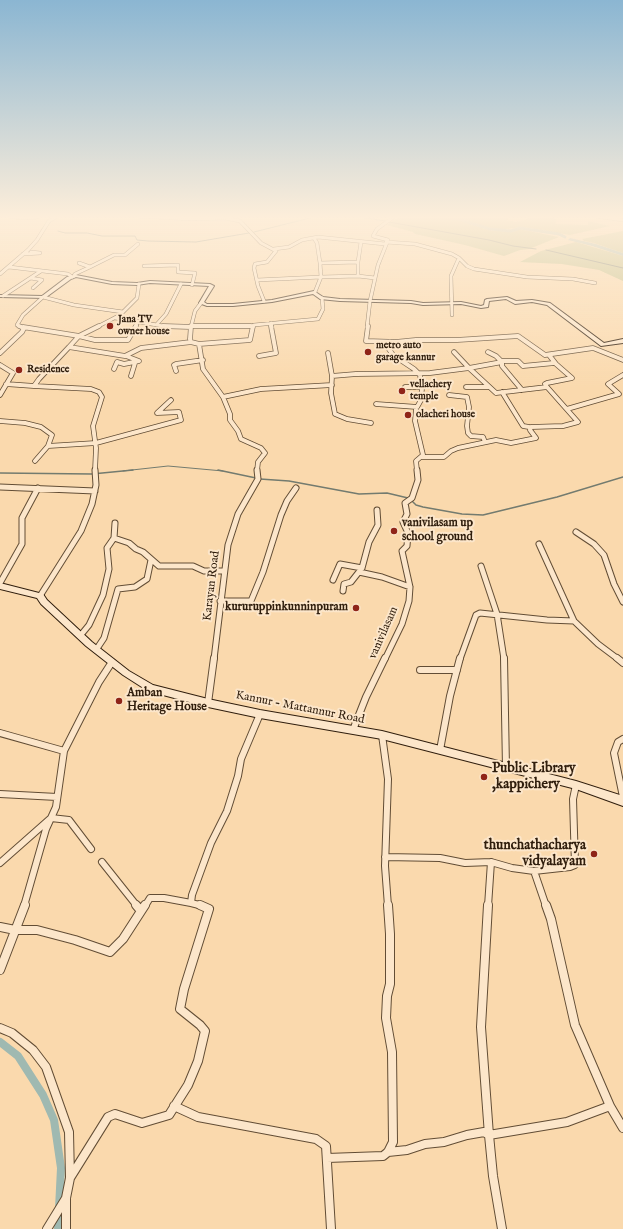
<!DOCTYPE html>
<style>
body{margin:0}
canvas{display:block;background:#fad9ad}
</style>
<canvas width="623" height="1229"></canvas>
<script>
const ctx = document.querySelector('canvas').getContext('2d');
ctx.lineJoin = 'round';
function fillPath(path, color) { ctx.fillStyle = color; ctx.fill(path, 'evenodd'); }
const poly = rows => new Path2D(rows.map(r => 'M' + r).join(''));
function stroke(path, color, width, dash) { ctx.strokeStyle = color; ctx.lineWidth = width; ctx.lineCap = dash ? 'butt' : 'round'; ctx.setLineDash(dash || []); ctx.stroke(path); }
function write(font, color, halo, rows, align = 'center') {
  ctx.font = font + ' "IM FELL English",serif'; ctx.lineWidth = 4; ctx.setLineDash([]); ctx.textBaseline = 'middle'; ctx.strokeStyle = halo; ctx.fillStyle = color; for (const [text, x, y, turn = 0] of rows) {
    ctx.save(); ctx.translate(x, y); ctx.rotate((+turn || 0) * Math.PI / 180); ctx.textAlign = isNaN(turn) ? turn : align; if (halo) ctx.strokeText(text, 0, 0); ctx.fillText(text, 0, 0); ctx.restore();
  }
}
fillPath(poly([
 [400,216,455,219,492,231,512,231,519,229,559,237,529,249,520,250,504,256,465,245,415,234,413,232,387,225],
 [436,216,509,216,507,220,516,222,526,220,527,216,534,216,553,218,556,219,555,224,588,225,588,221,610,226,570,235,522,227,507,229,492,229,464,219],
 [623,231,623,253,594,243,584,241,582,239],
 [576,242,623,256,623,281,599,270,562,264,520,262,541,251]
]), '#c0bf89');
stroke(poly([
 [354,216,385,221],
 [389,222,489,240,513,246,536,249],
 [58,231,65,233,87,233,102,236,135,236,137,240,148,241,196,242,249,233],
 [254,232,318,216],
 [546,250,623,268],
 [123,471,168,466,223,471]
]), '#737b6f', 1);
stroke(poly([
 [218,470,256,478],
 [0,473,92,474,133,470],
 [260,479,289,481,359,494,387,493,408,498],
 [411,500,416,505,423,507,462,514,483,515,557,497,623,477]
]), '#737b6f', 1.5);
stroke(poly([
 [426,216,458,219,490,229,511,231,520,228,559,234,565,237]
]), '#9fb9b1', 3);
stroke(poly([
 [0,1042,18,1056,43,1095,54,1120,61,1168,58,1229]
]), '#9fb9b1', 8);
fillPath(poly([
 [570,238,596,244,623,253,623,256,592,246,568,240,570,238]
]), '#9fb9b1');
const streetFar4 = poly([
 [136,216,191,219,225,218,240,221,261,243,276,251,267,262,255,264,254,268,258,286,264,301],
 [595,216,623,220],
 [11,217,32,218,40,216],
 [314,238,317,243,320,263,358,262],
 [386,242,415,244,452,254,459,258,451,276,452,315],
 [274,249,289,247,302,240,318,237,385,244],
 [23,254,40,253,31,252],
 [459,258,467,266,474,269,527,277,573,279,595,283],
 [144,266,178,265,178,272,195,273,192,285],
 [9,267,68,274,72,277],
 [90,267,114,255,125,255,138,244],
 [0,274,28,250,37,240,49,221,58,216],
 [74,276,75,274,90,267,79,263],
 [358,276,375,278],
 [31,278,42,280,33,288],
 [257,280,321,277,320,263],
 [315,292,321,277,358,276,358,262,361,242],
 [3,296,41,271],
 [115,318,169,327],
 [271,323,272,327],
 [157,324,166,314,181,284],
 [191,326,251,326],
 [21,327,17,325,23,315,43,297,74,305,123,312],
 [97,327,120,315,137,298,139,284],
 [135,327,138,321],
 [191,327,195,311,201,303],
 [253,327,254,325,318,319,323,309,322,298],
 [367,327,370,301,378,265,388,240,373,236,377,229,395,216]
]);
const streetFar3 = poly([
 [163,326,191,327],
 [191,326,190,339,191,342,199,344,203,369,223,397,261,389,332,385],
 [191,326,251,326],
 [368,326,366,341,396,342,416,340,457,340,518,336,545,355,593,348,623,360],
 [23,327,79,336,99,326],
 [384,342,393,355,414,369,420,375,422,388,421,400,416,409,415,421,423,455,416,461,417,471],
 [199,344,250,340,253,326],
 [69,347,79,336,95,340,128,340,136,326],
 [454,352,469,368,502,362,496,356,488,352],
 [0,353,22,332,24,328,19,326],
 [328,353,332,376],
 [259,356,276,353,271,326],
 [502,361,518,361,523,366,554,363],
 [502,362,502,366,522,390],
 [0,365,13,373,0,395],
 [114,369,117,362,124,364,139,361,126,356],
 [176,371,174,365,176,364,203,360],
 [131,376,135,363],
 [6,384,34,386],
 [405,387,422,387],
 [466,387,489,387],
 [547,387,545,384,547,383,572,378,556,364,549,355],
 [502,392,523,426,529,427],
 [449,395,467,397,469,407,467,426,468,433,471,436,483,437,485,442],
 [223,397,230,414,230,420,238,431,241,439,261,448,265,453,258,462,257,471],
 [376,404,417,407],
 [567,409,619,394,608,384,623,375],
 [0,421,25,423,41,427,52,435,48,446],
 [371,423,347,419,335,414,331,393,332,376,356,374,430,373,469,368,496,393,547,387,578,422,563,426,531,427,530,430,536,438,511,443,496,440,458,448,451,451,444,457,422,457],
 [35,461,48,446,96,443,181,420,179,412,157,413,171,400],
 [95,471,96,448,93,426,102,397,99,392,91,389,34,386,39,379,69,347,125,356,141,348,191,342]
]);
const streetFar2 = poly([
 [0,487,95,491],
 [115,523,114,538,129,543,136,549,143,552,159,566,193,566,204,571,224,571],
 [576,532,594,544,604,555,614,584,623,602],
 [481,566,497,614,504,659],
 [359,572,382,577,410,587],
 [333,580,340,564,362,568],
 [0,583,22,544,22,518,38,488],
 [343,591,344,584,351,582,362,568,369,542,378,525,377,510],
 [40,596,81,531,92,504,96,485,95,470],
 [220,601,251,601,263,572,281,515,287,501,296,488],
 [574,621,598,644,618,659],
 [80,636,89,625,103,595,109,569,107,548,114,538],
 [96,650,104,638,118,589,135,587,147,579,151,560],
 [214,659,228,545,238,514,258,479,257,470],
 [385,659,402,624,409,601,410,587,402,551,407,546,408,533,403,522,407,514,405,503,412,498,418,480,417,470],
 [460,659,476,615,480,613,547,620,574,621,539,544]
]);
const streetFar1 = poly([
 [504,658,506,768],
 [617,658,623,663],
 [420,670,457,670],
 [208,703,214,658],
 [353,730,366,697,385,658],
 [0,733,64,751],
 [382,735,388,779,385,866,388,906],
 [623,739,618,742,614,753,623,797],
 [440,750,450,696,460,658],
 [0,794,57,797],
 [385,857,440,858,465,863,491,862,512,868,534,871,570,867,575,865,573,799,576,785],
 [102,862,137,906],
 [0,863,51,818,69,820,91,849],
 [534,871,546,906],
 [24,906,46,829,56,807,64,751,99,682,112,662],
 [145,906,150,898,164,898,191,903],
 [203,906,191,903,192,895,211,843,227,811,238,776,241,759,260,714],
 [488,906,491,862]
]);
const street = poly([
 [136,905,141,911],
 [488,905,481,1027,489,1135,567,1122,610,1106],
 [546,905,551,919,575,1025,610,1106,623,1128],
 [0,927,15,930,37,930,75,940,110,952,123,939,145,905],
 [0,970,25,905],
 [0,1028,12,1033,33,1050,46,1067,69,1132,70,1178,66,1198,66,1229],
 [174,1106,198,1117,316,1139,326,1146,331,1229],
 [388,1152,407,1150,425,1144,444,1142,467,1135,484,1132,489,1135,493,1176,502,1229],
 [327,1158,383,1156,388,1152,393,1142,392,1052,386,1018,387,996,390,984,390,934,388,905],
 [70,1178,108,1117,115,1114,142,1123,169,1115,188,1085,198,1061,205,1031,200,1025,180,1009,184,989,209,909,200,905],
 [47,1229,66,1198]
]);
const secondary = poly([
 [76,275,112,282,137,283,150,281,210,284,214,286,204,302,207,304,233,304,272,300,314,291,323,297,340,299,411,301,423,303,461,302,481,306,484,305,485,300,487,299,507,297,516,301,532,300,550,303,604,343,623,339,623,343,601,346,547,305,532,302,515,304,506,299,489,301,488,307,481,308,461,304,423,305,411,303,340,301,320,299,313,294,272,302,233,306,207,306,199,303,209,286,150,283,137,285,112,284,76,277,71,279,45,298,0,297,0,295,42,296,67,277,76,275],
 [0,583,43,594,47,600,92,642,129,671,153,685,208,699,260,710,382,731,576,781,623,796,623,806,576,789,382,739,260,718,208,707,148,691,123,675,86,646,41,604,37,598,0,589,0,583]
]);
stroke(streetFar4, '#624d35', 4);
stroke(streetFar3, '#624d35', 5.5);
stroke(streetFar2, '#624d35', 7);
stroke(streetFar1, '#624d35', 8);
stroke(street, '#624d35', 10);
stroke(secondary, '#301e0d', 2);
stroke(streetFar4, '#fce6ca', 3);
stroke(streetFar3, '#fce6ca', 4);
stroke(streetFar2, '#fce6ca', 5);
stroke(streetFar1, '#fce6ca', 6);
stroke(street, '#fce6ca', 8);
fillPath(secondary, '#fce6ca');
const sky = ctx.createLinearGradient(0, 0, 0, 388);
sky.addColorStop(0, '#8bb6d2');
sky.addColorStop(0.56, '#fdeeda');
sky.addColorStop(1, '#fdeeda00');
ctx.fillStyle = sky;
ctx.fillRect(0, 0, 623, 388);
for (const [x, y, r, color] of [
 [110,326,4,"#8f2418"],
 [368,352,4,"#8f2418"],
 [19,370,4,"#8f2418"],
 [402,391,4,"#8f2418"],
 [408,415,4,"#8f2418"],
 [394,531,4,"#8f2418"],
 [356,608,4,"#8f2418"],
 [119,701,4,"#8f2418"],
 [484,777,4,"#8f2418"],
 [594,854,4,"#8f2418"]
]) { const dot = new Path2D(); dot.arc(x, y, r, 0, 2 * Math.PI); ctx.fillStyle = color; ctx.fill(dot); stroke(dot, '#fce6ca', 1.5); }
write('bold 10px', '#301e0d', '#fce6ca', [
 ["Jana TV",118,320],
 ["owner house",118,332],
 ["metro auto",376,346],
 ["garage kannur",376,358],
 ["Residence",27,370],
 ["vellachery",410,385],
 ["temple",410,397],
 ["olacheri house",416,415]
], 'left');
write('bold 12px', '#301e0d', '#fce6ca', [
 ["vanivilasam up",402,524],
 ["school ground",402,538],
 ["kururuppinkunninpuram",348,608,"right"],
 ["Amban",127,694],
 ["Heritage House",127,708]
], 'left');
write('12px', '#301e0d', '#fce6ca', [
 ["Karayan Road",212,586,-83],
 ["vanivilasam",384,633,-66],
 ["Kannur - Mattannur Road",300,708,11]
]);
write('bold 14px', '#301e0d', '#fce6ca', [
 ["Public Library",492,769],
 [",kappichery",492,785],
 ["thunchathacharya",586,846,"right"],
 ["vidyalayam",586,862,"right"]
], 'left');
</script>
